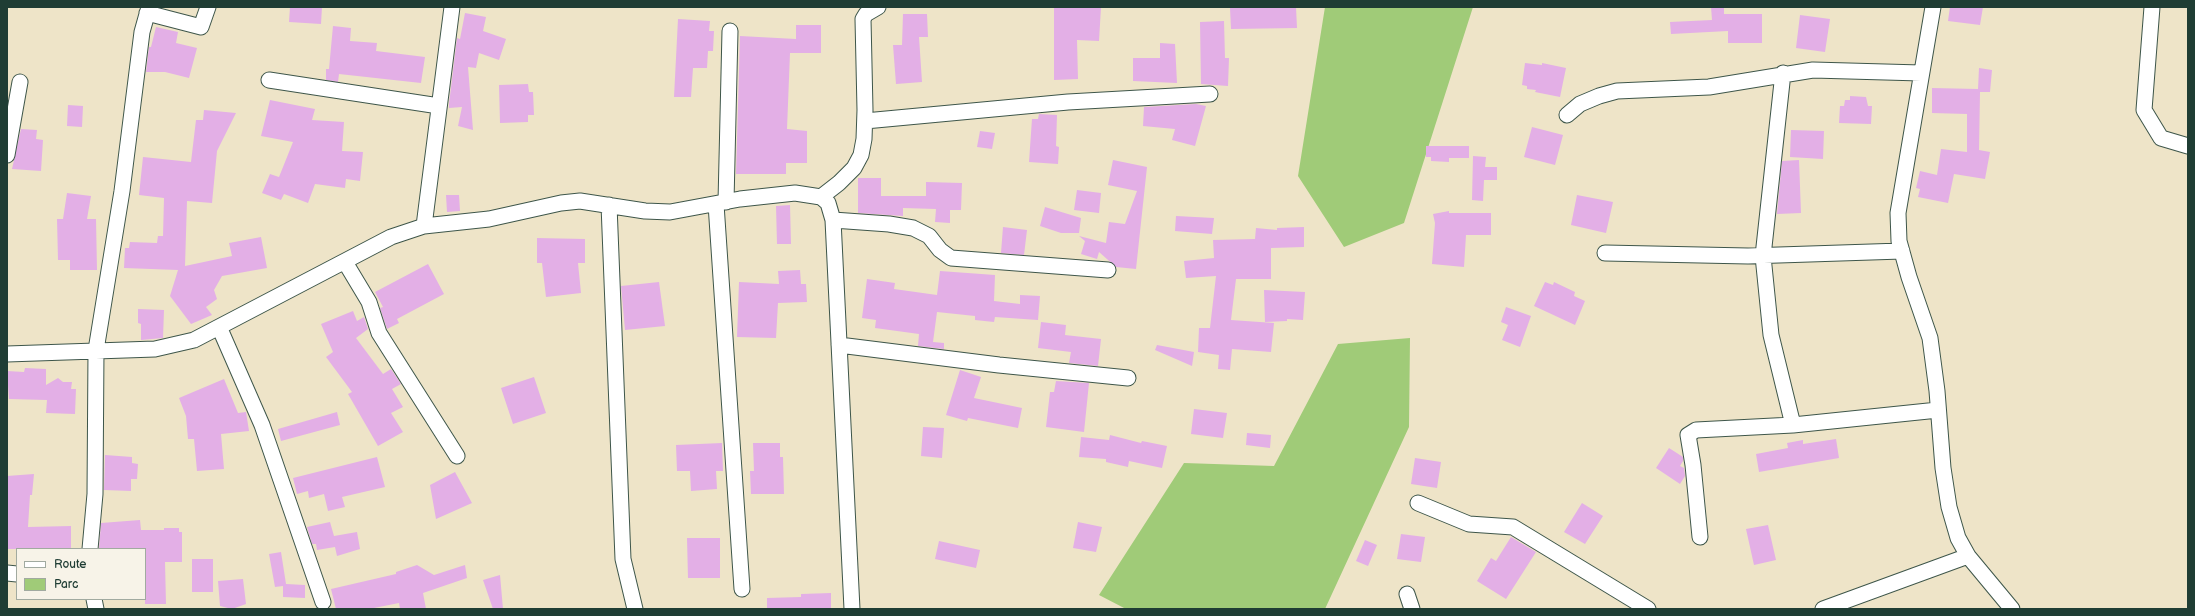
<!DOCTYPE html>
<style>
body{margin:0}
#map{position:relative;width:2195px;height:616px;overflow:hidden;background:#eee4c8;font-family:"Balsamiq Sans",sans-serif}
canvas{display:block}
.frame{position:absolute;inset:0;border:8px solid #1f3d34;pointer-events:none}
.legend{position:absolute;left:16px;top:548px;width:130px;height:52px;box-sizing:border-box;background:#f7f3e8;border:1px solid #a1aaa0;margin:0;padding:5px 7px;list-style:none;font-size:12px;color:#1f3d34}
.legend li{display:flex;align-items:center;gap:8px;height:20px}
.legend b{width:20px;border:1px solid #a1aaa0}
</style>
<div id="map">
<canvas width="2195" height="616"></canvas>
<div class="frame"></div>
<ul class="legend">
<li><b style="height:5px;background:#fff"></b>Route</li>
<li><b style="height:11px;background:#a0cb78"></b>Parc</li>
</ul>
</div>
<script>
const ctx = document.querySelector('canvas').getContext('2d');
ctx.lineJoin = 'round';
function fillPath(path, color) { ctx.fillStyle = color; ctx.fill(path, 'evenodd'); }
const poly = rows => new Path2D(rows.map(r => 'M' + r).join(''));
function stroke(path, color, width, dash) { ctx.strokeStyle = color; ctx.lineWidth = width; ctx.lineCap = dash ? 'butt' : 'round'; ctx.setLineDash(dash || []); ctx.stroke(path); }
fillPath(poly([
 [1325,7,1473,7,1404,223,1344,247,1298,176],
 [1410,338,1409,427,1325,609,1126,609,1099,595,1184,463,1274,466,1338,344]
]), '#a0cb78');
fillPath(poly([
 [290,7,322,7,321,24,289,22],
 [1054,7,1101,7,1099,41,1077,40,1078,79,1054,80],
 [1296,7,1297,28,1231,29,1230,8],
 [1711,7,1724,7,1724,14,1762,14,1762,43,1728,43,1728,31,1671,34,1670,22,1712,20],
 [1950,7,1983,7,1980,25,1948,21],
 [465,13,486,17,483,31,506,39,499,60,479,53,476,68,468,67,473,130,458,126,462,107,449,108,449,104,457,38,460,39],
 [903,14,927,14,928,37,919,37,922,82,896,84,893,45,902,45],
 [1800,15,1830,19,1825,52,1796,48],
 [678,19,710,21,709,31,714,31,713,51,708,51,707,68,693,68,691,97,674,97],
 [1224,21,1225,58,1229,58,1228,86,1201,84,1200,22],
 [796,25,821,25,821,53,790,53,787,129,807,131,807,163,786,163,786,174,736,174,740,36,796,39],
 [333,26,351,28,350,41,377,43,376,51,425,57,421,83,339,74,338,82,326,80,326,69,329,69],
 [156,27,178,32,176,43,197,48,189,78,165,72,146,72,149,47,151,47],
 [1160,43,1175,44,1177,83,1133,81,1133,58,1160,58],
 [1525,63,1542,65,1542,63,1566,68,1560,97,1535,92,1536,90,1527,89,1527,86,1522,85],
 [1979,68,1992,70,1990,92,1980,92,1979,150,1990,152,1985,179,1954,174,1948,203,1918,197,1920,189,1916,188,1920,171,1937,175,1941,149,1967,152,1967,114,1932,113,1932,88,1978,89],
 [528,84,529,92,533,92,534,115,528,115,528,122,500,123,499,85],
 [1850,96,1866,97,1868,106,1872,106,1871,124,1839,123,1840,106,1844,106,1845,100,1850,100],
 [270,100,315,109,312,120,344,122,342,151,363,152,360,181,346,179,345,188,315,184,308,203,284,194,281,200,262,193,270,174,279,177,293,142,261,136],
 [1196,104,1206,106,1195,146,1172,140,1175,129,1143,126,1144,107],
 [68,105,83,106,82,127,67,126],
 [204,110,236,113,217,151,212,203,187,201,185,266,232,256,229,243,261,237,267,268,222,276,214,290,217,299,206,307,212,315,191,324,170,296,178,270,124,268,125,248,129,248,130,242,157,243,158,236,163,236,164,198,139,195,143,157,191,162,196,120,203,120],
 [1039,114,1057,115,1056,146,1059,147,1058,164,1029,162,1032,119,1038,119],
 [1532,127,1563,135,1555,165,1524,157],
 [21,129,37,130,36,139,43,140,41,171,12,169],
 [1791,130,1824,131,1823,159,1790,157],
 [980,131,995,133,992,149,977,147],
 [1426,146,1469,146,1469,158,1449,158,1449,162,1431,161,1431,157,1426,157],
 [1473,156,1486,157,1485,167,1497,167,1497,180,1484,180,1483,201,1472,200],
 [1113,160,1147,167,1136,269,1116,267,1099,252,1097,259,1081,254,1085,241,1079,236,1106,243,1109,222,1125,224,1137,191,1108,185],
 [1799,160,1801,213,1777,214,1782,161],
 [858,178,881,178,881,196,926,196,926,182,962,183,961,210,950,210,950,223,935,222,936,209,903,208,903,216,858,213],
 [1077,190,1101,193,1099,213,1074,210],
 [67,193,91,196,87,219,96,219,97,270,70,270,70,260,58,260,57,219,63,219],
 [446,195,459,195,460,211,447,212],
 [1577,195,1613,202,1606,233,1571,225],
 [790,205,791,244,777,244,776,206],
 [1045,207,1081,218,1079,233,1061,233,1040,226],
 [1449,211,1449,213,1491,213,1491,235,1466,235,1464,267,1432,264,1435,223,1433,214],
 [1176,216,1214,218,1212,234,1175,231],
 [1003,227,1027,230,1024,255,1001,253],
 [1304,227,1304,247,1271,248,1271,279,1236,279,1231,320,1274,323,1271,352,1232,349,1230,370,1218,369,1219,355,1198,352,1199,328,1210,328,1216,276,1186,278,1184,261,1214,258,1213,240,1255,239,1256,228,1277,230,1277,228],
 [537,238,585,239,585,263,578,263,581,293,546,297,542,263,537,263],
 [428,264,444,294,397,319,399,323,387,329,380,308,383,307,375,292],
 [800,270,801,284,806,284,807,302,778,303,776,338,737,337,739,282,779,284,778,271],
 [940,271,995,275,994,301,1020,304,1020,295,1040,296,1038,320,995,317,994,322,975,320,975,316,937,312,933,342,944,343,944,349,918,346,919,334,875,328,876,320,862,318,867,279,895,283,894,289,937,295],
 [659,282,665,326,625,330,621,286],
 [1545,282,1553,285,1554,282,1575,292,1574,296,1585,301,1575,325,1534,306],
 [1264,290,1305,292,1303,320,1287,319,1287,321,1265,322],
 [1506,307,1531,316,1520,347,1502,340,1508,325,1501,322],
 [138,309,164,310,163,338,141,340,141,324,138,323],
 [353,311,357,321,364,317,368,329,356,338,383,374,391,369,401,384,392,389,403,407,391,413,403,432,378,446,348,394,352,392,326,357,333,352,321,324],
 [1041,322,1066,325,1065,335,1101,339,1098,366,1069,363,1071,352,1038,348],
 [1157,345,1194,352,1192,366,1155,350],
 [25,368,46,369,46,385,58,378,63,382,72,382,71,389,76,389,75,414,46,413,47,400,9,399,7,371,24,372],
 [960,370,981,377,974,398,1022,408,1018,428,968,418,967,421,946,415],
 [534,377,546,413,513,424,501,388],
 [224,379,238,413,246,412,249,431,221,434,224,469,197,471,194,439,188,439,186,416,179,398],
 [1056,381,1089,383,1084,432,1046,427,1050,392,1054,392],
 [1194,409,1227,413,1223,438,1191,434],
 [337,412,340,425,281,441,278,429],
 [923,427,944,428,942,458,921,456],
 [1247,433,1271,435,1270,448,1246,445],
 [1110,435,1141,443,1142,441,1167,446,1162,468,1129,461,1128,467,1106,462,1106,459,1079,457,1081,437,1109,440],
 [1836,439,1839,458,1759,472,1756,454,1788,448,1787,443,1803,440,1803,444],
 [722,443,723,471,716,471,717,489,691,491,690,471,677,471,676,445],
 [753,443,780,443,780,457,783,457,784,494,751,494,750,471,754,471],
 [1669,448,1683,457,1683,461,1680,466,1684,468,1685,476,1680,484,1656,468],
 [105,455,132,457,132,463,138,464,137,479,131,479,131,491,104,490],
 [377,457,385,487,342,497,345,507,328,511,324,494,309,498,308,491,297,494,293,478],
 [1415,458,1441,462,1437,488,1411,484],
 [455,472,472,503,436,519,430,485],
 [34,474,32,495,30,495,28,527,71,526,71,549,7,549,7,476],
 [1582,503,1603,516,1585,544,1564,532],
 [140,520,141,530,164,530,164,528,179,528,179,532,182,532,182,562,165,562,166,604,145,604,145,549,99,549,101,523],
 [330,522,334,536,357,532,360,549,337,556,335,547,317,550,316,544,312,544,307,527],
 [1078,522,1102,527,1096,552,1073,548],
 [1768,525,1776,560,1754,565,1746,529],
 [1401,534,1425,537,1421,562,1397,559],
 [1511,537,1536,552,1506,599,1477,581,1491,558,1496,561],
 [687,538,720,538,720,578,688,578],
 [1365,540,1377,545,1368,566,1356,561],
 [939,541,980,550,976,568,935,559],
 [281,552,286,584,305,585,305,598,283,597,283,586,275,587,269,554],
 [192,559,213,559,213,592,192,592],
 [417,565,434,575,465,565,467,578,423,593,426,609,400,609,399,603,369,609,336,609,331,589,396,574,396,572],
 [500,575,503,609,493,609,483,580],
 [243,579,246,604,232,609,220,606,218,581],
 [831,593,831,609,767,609,767,598,801,597,801,594]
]), '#e3afe6');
const street = poly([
 [1933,7,1898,213,1899,241,1909,277,1930,338,1937,391,1943,468,1949,507,1958,538,1968,556,2012,609],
 [2152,7,2144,110,2161,138,2188,146],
 [147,13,201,27,208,7],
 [1783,73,1763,256,1771,335,1793,425],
 [269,80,439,106],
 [1567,115,1580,104,1599,96,1617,91,1709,87,1813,70,1921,73],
 [865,121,1068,102,1210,94],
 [7,155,20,82],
 [821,197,839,183,854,168,861,155,864,139,865,110,863,19,866,14,878,7],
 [726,202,730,31],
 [716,204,742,589],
 [609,205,623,559,635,609],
 [833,220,889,224,913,228,929,236,940,250,951,258,1108,270],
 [424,226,452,7],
 [1605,253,1748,256,1902,251],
 [345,262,369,302,379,333,457,456],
 [220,329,262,425,323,602],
 [839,345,999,365,1128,378],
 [7,354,155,349,194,340,391,237,424,226,489,219,561,203,580,201,645,211,670,212,740,199,795,193,821,197,828,203,833,220,852,609],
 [1418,503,1469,524,1513,527,1648,609],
 [1700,537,1693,465,1688,435,1696,430,1793,425,1938,410],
 [90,549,95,494,96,350,122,191,142,32,149,7],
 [7,573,17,574],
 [1407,594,1412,609],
 [94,599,96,609],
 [1823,609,1968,556]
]);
stroke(street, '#3e564a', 17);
stroke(street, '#fff', 15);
</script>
